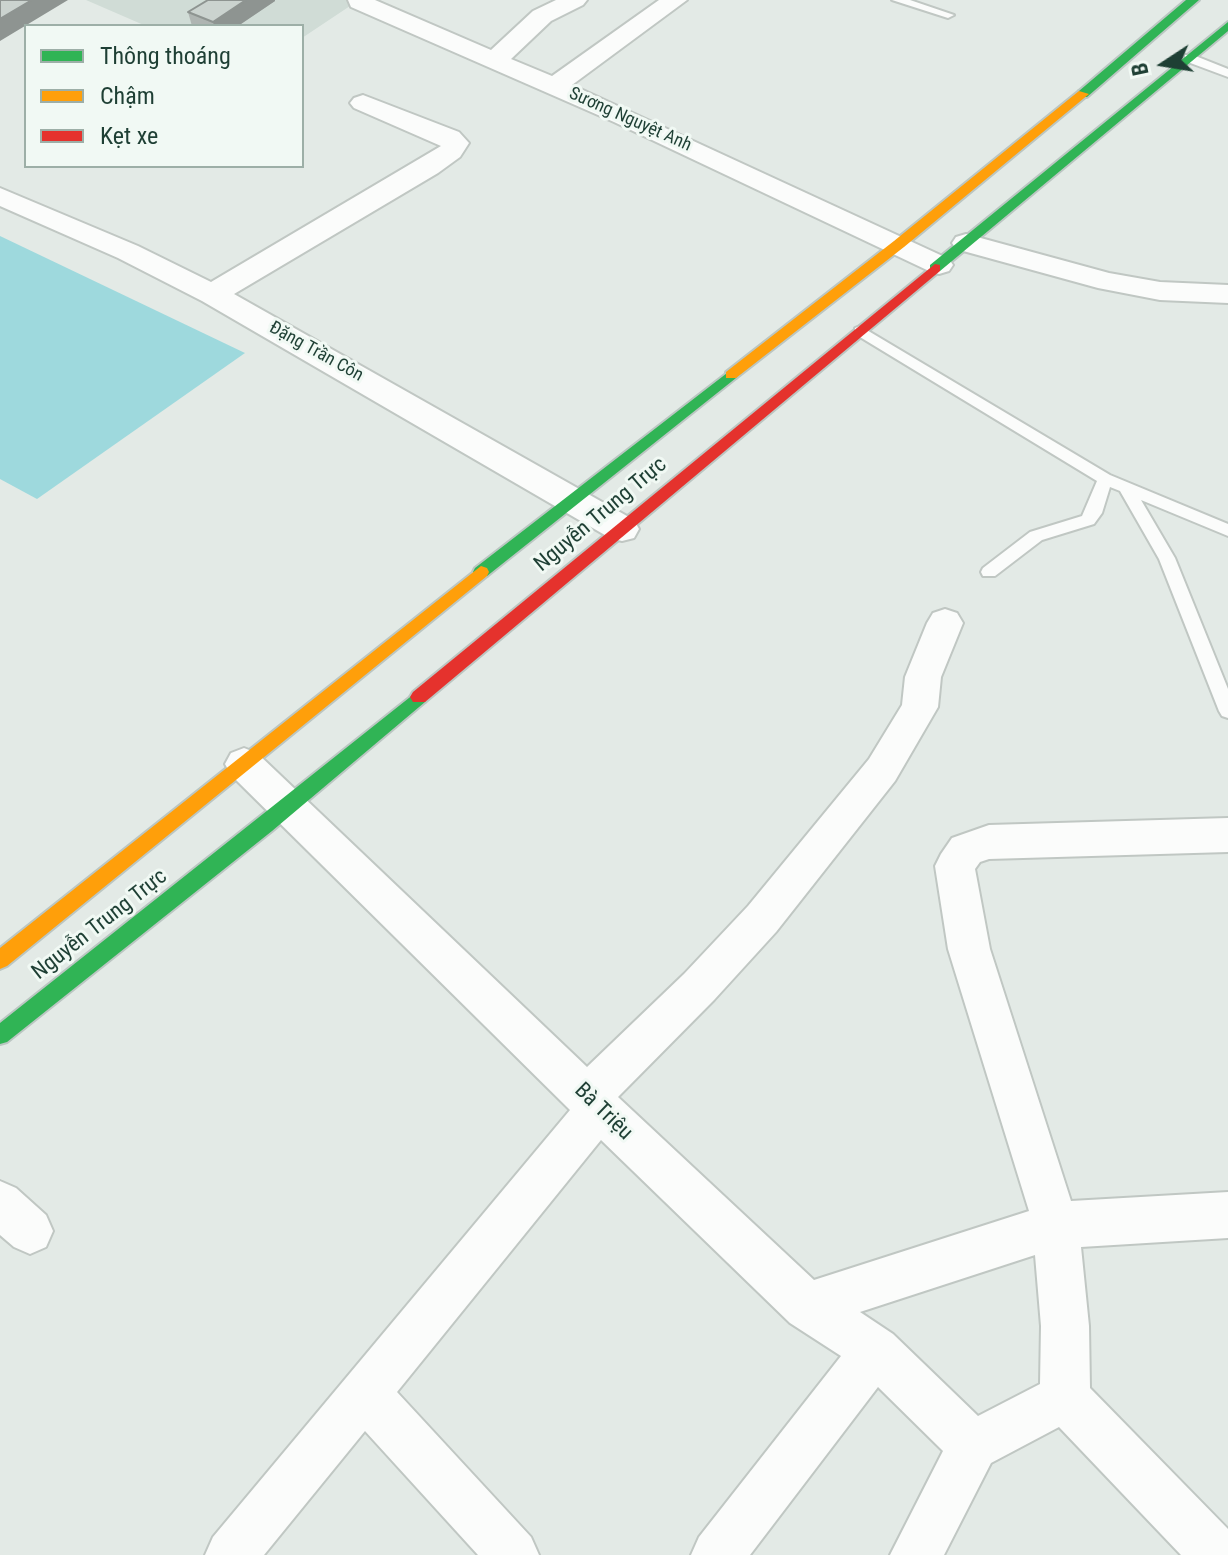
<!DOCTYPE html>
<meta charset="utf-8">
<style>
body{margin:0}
#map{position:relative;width:1228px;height:1555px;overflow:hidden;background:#e3eae6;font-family:"Roboto Condensed",sans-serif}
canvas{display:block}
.legend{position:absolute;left:24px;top:24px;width:280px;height:144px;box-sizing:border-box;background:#f1f9f4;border:2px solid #9dafa7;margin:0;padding:10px 14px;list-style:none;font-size:24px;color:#1e3f34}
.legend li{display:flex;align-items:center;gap:16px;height:40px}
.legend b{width:40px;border:2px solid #9dafa7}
.north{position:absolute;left:1124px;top:24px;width:80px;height:80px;-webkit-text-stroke:6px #f1f9f4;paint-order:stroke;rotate:258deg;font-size:22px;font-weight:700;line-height:32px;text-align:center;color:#1e3f34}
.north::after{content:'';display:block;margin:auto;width:28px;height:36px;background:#1e3f34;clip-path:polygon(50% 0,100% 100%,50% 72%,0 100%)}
</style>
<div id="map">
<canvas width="1228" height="1555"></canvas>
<ul class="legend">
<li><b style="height:10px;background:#30b455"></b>Thông thoáng</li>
<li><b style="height:10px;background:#ff9f0a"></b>Chậm</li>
<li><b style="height:10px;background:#e5322d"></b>Kẹt xe</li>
</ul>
<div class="north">B</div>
</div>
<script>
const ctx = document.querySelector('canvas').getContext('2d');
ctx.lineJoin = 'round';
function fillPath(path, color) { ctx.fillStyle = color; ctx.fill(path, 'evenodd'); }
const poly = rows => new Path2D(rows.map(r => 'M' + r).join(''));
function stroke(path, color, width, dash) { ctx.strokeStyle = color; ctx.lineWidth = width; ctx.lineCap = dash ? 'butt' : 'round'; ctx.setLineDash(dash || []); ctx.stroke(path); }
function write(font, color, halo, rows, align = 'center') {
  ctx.font = font + ' "Roboto Condensed",sans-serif'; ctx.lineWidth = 6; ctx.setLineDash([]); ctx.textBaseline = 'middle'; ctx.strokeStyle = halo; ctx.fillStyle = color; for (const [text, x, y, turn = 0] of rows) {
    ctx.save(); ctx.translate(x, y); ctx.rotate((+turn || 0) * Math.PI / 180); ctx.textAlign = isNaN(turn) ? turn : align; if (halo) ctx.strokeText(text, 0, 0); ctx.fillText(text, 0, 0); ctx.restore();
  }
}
fillPath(poly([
 [86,0,359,0,302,38,302,26,146,26]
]), '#d0dcd6');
fillPath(poly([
 [0,236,245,353,37,499,0,479]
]), '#9ed9dd');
const lane = poly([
 [892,0,910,0,954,15,948,18,892,0],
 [1185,55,1193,55,1228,69,1228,77,1185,61,1185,55],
 [860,326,1110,475,1228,524,1228,536,1141,500,1175,558,1228,689,1228,718,1222,716,1219,711,1159,559,1120,491,1110,487,1102,513,1094,524,1042,540,995,576,983,576,981,572,983,568,1030,532,1082,516,1097,481,855,334,855,328,860,326]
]);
const street = poly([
 [348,0,375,0,491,50,533,11,556,0,587,0,583,5,551,21,511,59,552,76,659,0,687,0,572,85,949,259,953,265,949,271,939,274,929,271,614,122,351,7,348,0],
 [363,95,459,132,469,143,460,157,438,173,234,294,634,520,639,529,634,538,622,541,610,538,202,301,118,258,0,206,0,188,138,246,211,282,441,146,354,108,350,103,354,98,363,95],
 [966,234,1109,273,1160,282,1228,285,1228,303,1160,300,1098,288,956,249,952,243,956,237,966,234],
 [945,609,957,613,963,623,941,677,938,707,895,781,776,932,714,1000,618,1097,814,1280,1029,1211,948,949,935,866,941,854,952,838,989,825,1228,818,1228,852,989,859,980,862,975,869,990,949,1071,1201,1228,1192,1228,1238,1081,1247,1089,1326,1090,1388,1228,1529,1228,1555,1181,1555,1059,1427,991,1463,944,1555,890,1555,943,1451,878,1387,750,1555,691,1555,699,1537,841,1356,790,1323,601,1140,397,1392,531,1537,539,1555,478,1555,365,1431,264,1555,205,1555,213,1537,570,1110,231,775,225,764,231,753,244,748,257,753,587,1067,684,974,748,906,869,759,902,705,905,677,927,623,933,613,945,609],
 [1035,1255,1041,1326,1040,1384,978,1416,893,1334,860,1312,1035,1255],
 [0,1181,16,1188,46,1215,53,1231,46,1247,30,1254,14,1247,0,1235,0,1181]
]);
const fast = poly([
 [1186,0,1199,0,1087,97,1079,97,1079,91,1186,0],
 [1228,22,1228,31,940,271,930,271,930,265,1228,22],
 [731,370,738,375,736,378,487,576,475,576,473,572,475,568,731,370],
 [419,690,425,692,428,697,425,702,272,831,7,1042,0,1044,0,1023,419,690]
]);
const slow = poly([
 [1079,91,1089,94,904,247,736,378,726,378,726,372,894,241,1079,91],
 [481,566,487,568,489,572,487,576,7,966,0,969,0,948,481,566]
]);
const jam = poly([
 [935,264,940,265,940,271,425,702,413,702,410,697,413,692,935,264]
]);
stroke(lane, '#c0c7c3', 4);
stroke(street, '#c0c7c3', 4);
stroke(fast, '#bbc6c2', 4);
stroke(slow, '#bbc6c2', 4);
stroke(jam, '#bbc6c2', 4);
fillPath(lane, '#fbfcfb');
fillPath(street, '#fbfcfb');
fillPath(fast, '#30b455');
fillPath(slow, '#ff9f0a');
fillPath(jam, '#e5322d');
fillPath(poly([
 [208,0,275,0,275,1,238,26,192,26,188,12]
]), '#afb5b2');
fillPath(poly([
 [32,0,68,0,0,41,0,19],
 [246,0,275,0,275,1,238,26,214,26,213,22]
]), '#8e9491');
const building = poly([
 [0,0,32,0,0,19,0,0],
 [208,0,246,0,213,22,188,12,208,0]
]);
fillPath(building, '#cbd3cf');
stroke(building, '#8e9491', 2);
write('18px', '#1e3f34', '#f1f9f4', [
 ["Sương Nguyệt Anh",630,120,24],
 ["Đặng Trần Côn",316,352,29]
]);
write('22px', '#1e3f34', '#f1f9f4', [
 ["Nguyễn Trung Trực",601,515,-40],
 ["Nguyễn Trung Trực",100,925,-38],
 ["Bà Triệu",603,1112,44]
]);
</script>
